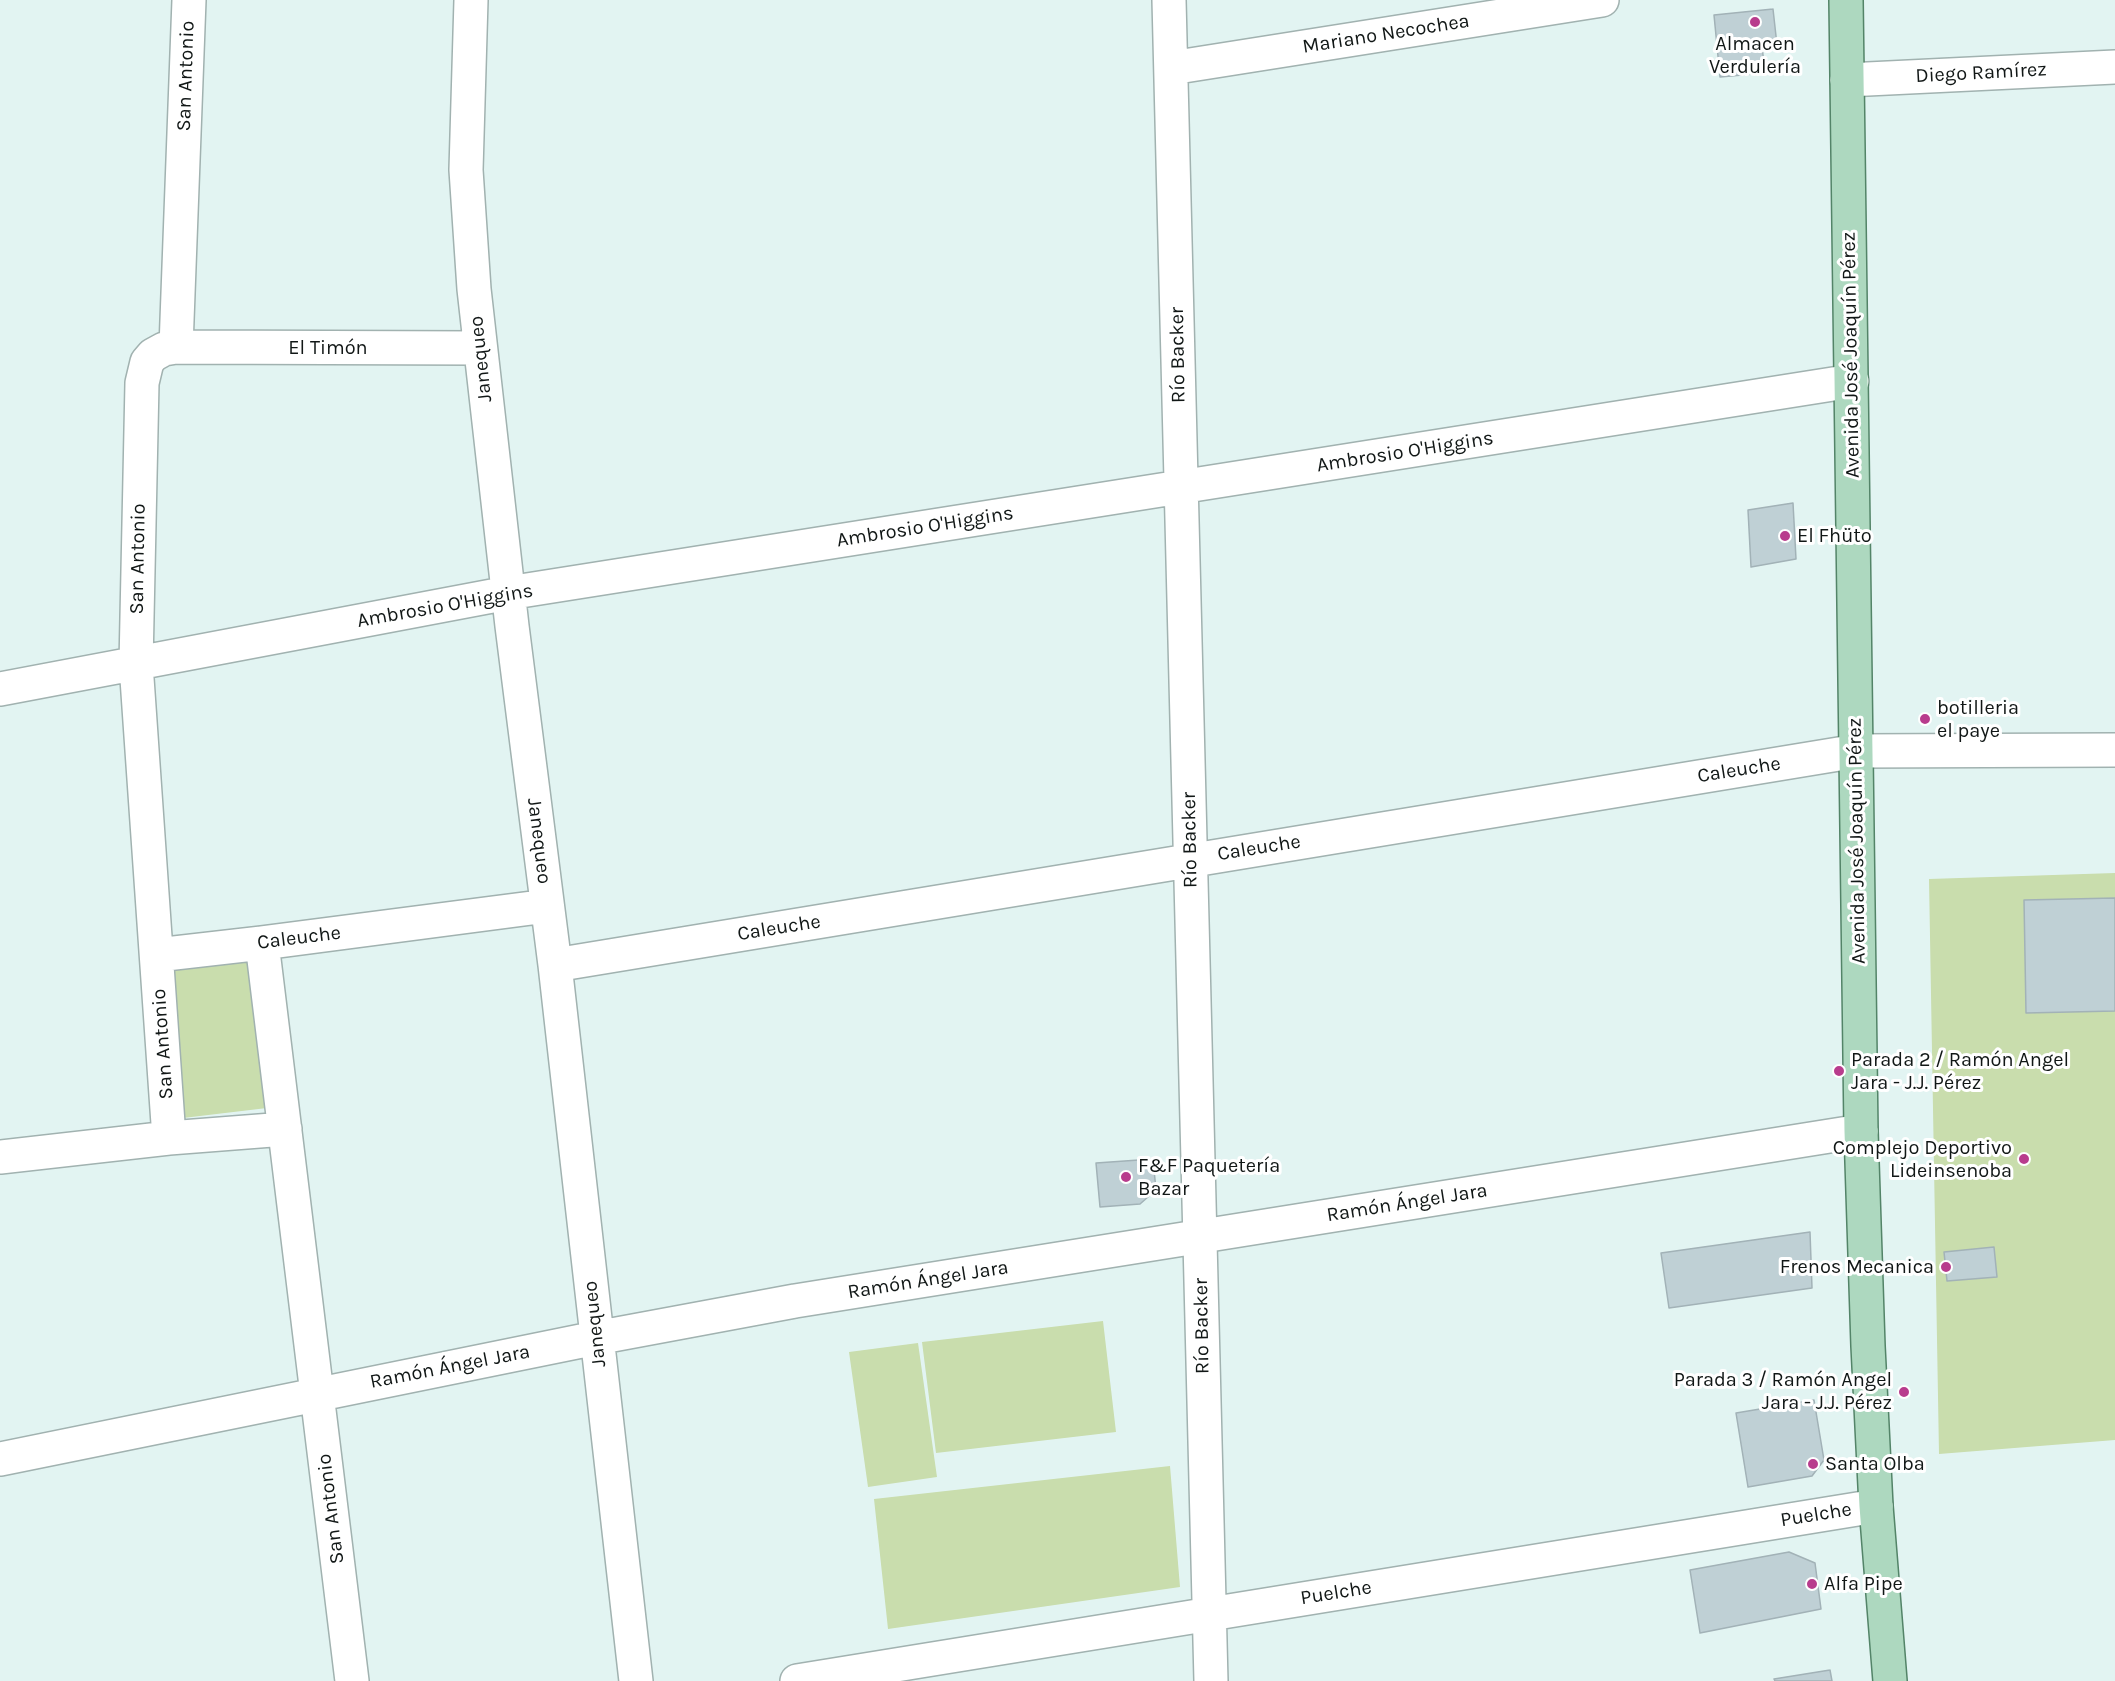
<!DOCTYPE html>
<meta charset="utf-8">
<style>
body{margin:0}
canvas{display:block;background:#e2f4f2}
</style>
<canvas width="2115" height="1681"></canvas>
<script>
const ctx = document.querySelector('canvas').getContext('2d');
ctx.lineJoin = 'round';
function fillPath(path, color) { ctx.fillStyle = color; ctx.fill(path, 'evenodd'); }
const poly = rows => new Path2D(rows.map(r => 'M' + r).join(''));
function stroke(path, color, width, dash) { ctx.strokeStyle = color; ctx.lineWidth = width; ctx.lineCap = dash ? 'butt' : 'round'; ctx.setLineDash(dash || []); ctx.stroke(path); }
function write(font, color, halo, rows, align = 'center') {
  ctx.font = font + ' Karla,sans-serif'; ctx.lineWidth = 6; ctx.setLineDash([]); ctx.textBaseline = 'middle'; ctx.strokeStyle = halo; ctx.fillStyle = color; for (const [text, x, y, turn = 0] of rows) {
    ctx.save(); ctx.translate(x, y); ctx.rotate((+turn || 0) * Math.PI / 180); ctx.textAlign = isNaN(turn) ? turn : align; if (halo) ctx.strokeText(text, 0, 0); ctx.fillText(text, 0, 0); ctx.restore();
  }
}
fillPath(poly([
 [2115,873,2115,1440,1939,1454,1929,879],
 [250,955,267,1108,183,1118,172,963],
 [1103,1321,1116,1432,936,1453,922,1342],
 [918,1343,937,1477,868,1487,849,1352],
 [1170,1466,1180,1587,888,1629,874,1499]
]), '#c9ddad');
const building = poly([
 [1773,9,1777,45,1762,46,1765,73,1720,77,1714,15,1773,9],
 [1793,503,1796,559,1751,567,1748,510,1793,503],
 [2115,898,2115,1011,2026,1013,2024,900,2115,898],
 [1153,1159,1156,1190,1140,1204,1100,1207,1096,1163,1153,1159],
 [1810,1232,1812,1288,1669,1308,1661,1253,1810,1232],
 [1994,1247,1997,1277,1947,1281,1944,1252,1994,1247],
 [1814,1400,1824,1460,1812,1476,1748,1487,1736,1413,1814,1400],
 [1789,1552,1815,1563,1821,1609,1700,1633,1690,1570,1789,1552],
 [1830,1670,1832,1681,1775,1681,1774,1679,1830,1670]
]);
fillPath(building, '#bfd0d5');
stroke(building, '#a2b2b7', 1.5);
const street = poly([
 [471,0,466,170,474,289,512,626,555,965,636,1681],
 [1169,0,1211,1681],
 [1171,68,1602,0],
 [1847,80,2115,67],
 [176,347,189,0],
 [0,689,508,593,1852,381],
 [262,943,352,1681],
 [157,955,262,943,547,906],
 [555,965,1857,751,2115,750],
 [169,1138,136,664,142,383,147,362,153,355,164,349,176,347,480,348],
 [0,1157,169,1138,285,1129],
 [0,1459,596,1338,795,1301,1861,1131],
 [797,1681,1876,1506]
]);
const primary = poly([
 [1846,0,1861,1131,1868,1346,1876,1506,1890,1681]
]);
stroke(street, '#a1b2b0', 36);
stroke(primary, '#538468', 36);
stroke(street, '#fff', 33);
stroke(primary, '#add8bf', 33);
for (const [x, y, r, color] of [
 [1755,22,6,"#b83c8d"],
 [1785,536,6,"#b83c8d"],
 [1925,719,6,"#b83c8d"],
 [1839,1071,6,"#b83c8d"],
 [2024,1159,6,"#b83c8d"],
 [1126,1177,6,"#b83c8d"],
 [1946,1267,6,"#b83c8d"],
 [1904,1392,6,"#b83c8d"],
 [1813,1464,6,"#b83c8d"],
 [1812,1584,6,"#b83c8d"]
]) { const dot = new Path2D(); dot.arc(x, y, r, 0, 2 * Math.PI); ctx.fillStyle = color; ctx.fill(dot); stroke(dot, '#fff', 2); }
write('20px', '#111716', '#fff', [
 ["Mariano Necochea",1386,34,-9],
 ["Diego Ramírez",1981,73,-3],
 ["San Antonio",186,76,-88],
 ["El Timón",328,348],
 ["Río Backer",1178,355,-91],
 ["Avenida José Joaquín Pérez",1851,355,-91],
 ["Janequeo",481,359,-96],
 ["Ambrosio O'Higgins",1405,452,-9],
 ["Ambrosio O'Higgins",925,527,-9],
 ["San Antonio",138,559,-89],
 ["Ambrosio O'Higgins",445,606,-10],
 ["Caleuche",1739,770,-9],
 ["Río Backer",1190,840,-91],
 ["Janequeo",539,841,83],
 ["Avenida José Joaquín Pérez",1857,841,-91],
 ["Caleuche",1259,848,-9],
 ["Caleuche",779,928,-9],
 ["Caleuche",299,938,-7],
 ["San Antonio",163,1044,-94],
 ["Ramón Ángel Jara",1407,1203,-9],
 ["Ramón Ángel Jara",928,1280,-9],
 ["Janequeo",595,1324,-96],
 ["Río Backer",1202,1326,-91],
 ["Ramón Ángel Jara",450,1367,-11],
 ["San Antonio",331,1509,-97],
 ["Puelche",1816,1515,-9],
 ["Puelche",1336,1593,-9]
]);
write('20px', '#111716', '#fff', [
 ["Almacen",1755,44,"center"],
 ["Verdulería",1755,67,"center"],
 ["El Fhüto",1797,536],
 ["botilleria",1937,708],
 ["el paye",1937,731],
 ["Parada 2 / Ramón Angel",1851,1060],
 ["Jara - J.J. Pérez",1851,1083],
 ["Complejo Deportivo",2012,1148,"right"],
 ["Lideinsenoba",2012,1171,"right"],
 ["F&F Paquetería",1138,1166],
 ["Bazar",1138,1189],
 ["Frenos Mecanica",1934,1267,"right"],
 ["Parada 3 / Ramón Angel",1892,1380,"right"],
 ["Jara - J.J. Pérez",1892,1403,"right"],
 ["Santa Olba",1825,1464],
 ["Alfa Pipe",1824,1584]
], 'left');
</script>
